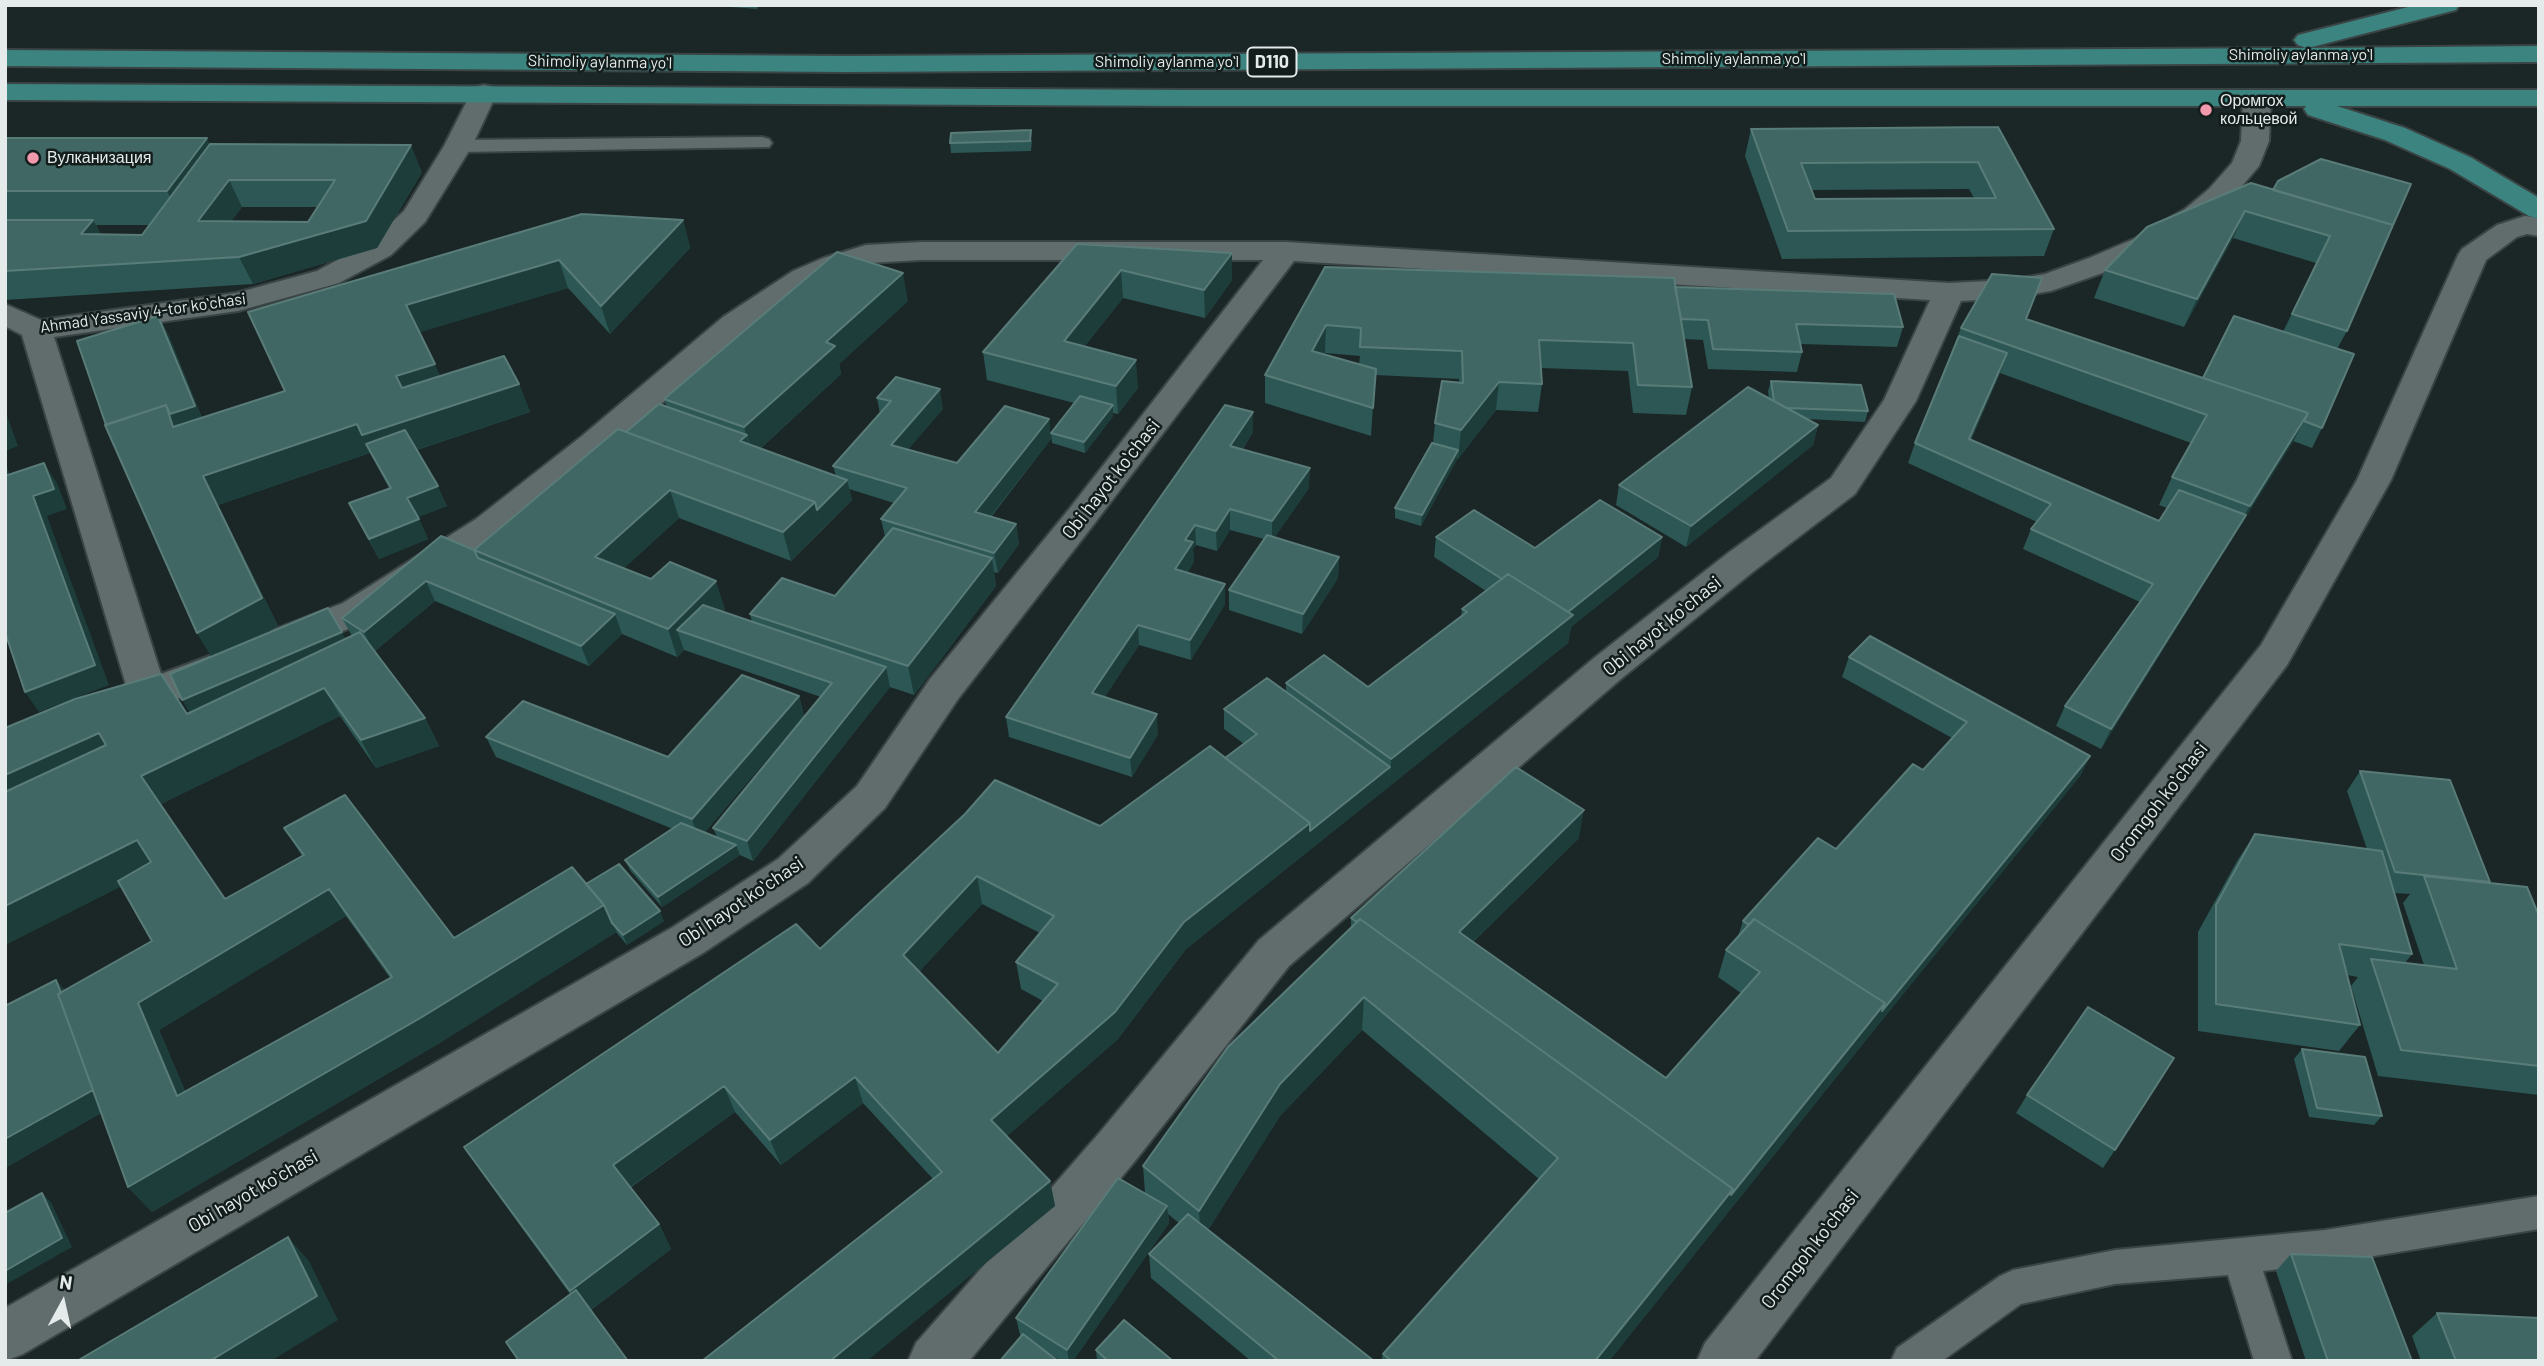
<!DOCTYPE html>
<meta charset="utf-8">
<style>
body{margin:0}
#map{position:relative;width:2544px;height:1366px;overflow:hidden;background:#1b2626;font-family:Barlow,sans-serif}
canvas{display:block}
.frame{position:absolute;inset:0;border:7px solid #e4ebea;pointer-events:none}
.north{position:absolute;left:28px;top:1268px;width:70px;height:70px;-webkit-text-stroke:5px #121d1c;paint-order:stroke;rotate:8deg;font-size:19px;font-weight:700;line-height:28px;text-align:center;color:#e4ebea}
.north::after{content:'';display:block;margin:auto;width:24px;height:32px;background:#e4ebea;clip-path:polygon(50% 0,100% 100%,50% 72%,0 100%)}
</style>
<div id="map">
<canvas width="2544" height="1366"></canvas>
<div class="frame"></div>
<div class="north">N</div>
</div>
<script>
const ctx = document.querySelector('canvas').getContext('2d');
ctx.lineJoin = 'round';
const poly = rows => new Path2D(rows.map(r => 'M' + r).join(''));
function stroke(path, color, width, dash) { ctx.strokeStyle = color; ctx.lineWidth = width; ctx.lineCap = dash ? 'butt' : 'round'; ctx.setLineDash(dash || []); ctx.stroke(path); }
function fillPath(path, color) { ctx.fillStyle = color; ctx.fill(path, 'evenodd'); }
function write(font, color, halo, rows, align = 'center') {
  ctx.font = font + ' Barlow,sans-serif'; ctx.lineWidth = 5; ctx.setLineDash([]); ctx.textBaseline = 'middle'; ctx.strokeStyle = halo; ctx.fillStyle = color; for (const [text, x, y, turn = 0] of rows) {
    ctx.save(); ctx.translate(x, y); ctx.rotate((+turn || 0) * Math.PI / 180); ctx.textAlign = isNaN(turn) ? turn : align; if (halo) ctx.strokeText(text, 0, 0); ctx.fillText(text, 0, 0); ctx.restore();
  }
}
const lane = poly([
 [762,137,769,139,772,143,769,147,458,152,451,150,448,146,451,142,458,140,762,137],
 [2539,1196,2539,1229,2325,1264,2263,1271,2292,1361,2254,1361,2228,1275,2115,1284,2021,1304,1942,1361,1891,1361,1897,1348,2000,1276,2013,1270,2115,1250,2325,1230,2539,1196]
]);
const street = poly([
 [484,85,494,87,497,93,472,146,425,222,391,255,339,283,238,311,54,337,161,674,223,651,236,655,242,665,236,675,162,705,148,709,134,705,129,695,22,335,5,326,5,304,41,320,236,293,317,271,369,243,404,211,444,146,471,93,474,87,484,85],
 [2257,90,2267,92,2271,98,2269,141,2259,166,2229,201,2205,221,2158,250,2111,270,2051,291,2010,298,1961,301,1916,401,1855,494,1754,571,1622,678,1289,966,1135,1161,969,1361,908,1361,916,1343,1101,1131,1259,940,1594,658,1728,553,1831,478,1884,400,1930,300,1294,261,1094,524,958,699,885,808,808,883,703,953,23,1354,5,1361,5,1308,673,927,778,859,857,786,930,679,1070,508,1263,260,921,260,869,263,845,270,815,283,745,331,606,452,502,535,369,621,286,653,273,650,267,640,273,630,343,603,476,519,582,436,723,317,793,271,823,258,866,245,921,242,1286,242,1949,283,2010,280,2045,274,2089,258,2136,238,2185,209,2209,189,2232,163,2241,141,2243,98,2247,92,2257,90]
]);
const secondary = poly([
 [2525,216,2539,218,2539,236,2527,234,2517,237,2486,260,2391,480,2287,665,1755,1361,1697,1361,1705,1343,2261,645,2357,480,2458,255,2462,249,2497,225,2525,216]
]);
const primary = poly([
 [2416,5,2459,5,2456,10,2308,48,2539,46,2539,62,846,72,5,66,5,50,846,56,2306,48,2298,45,2294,40,2298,35,2416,5],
 [5,84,1196,90,2539,90,2539,106,2337,106,2405,128,2470,157,2539,198,2539,219,2529,216,2450,169,2385,140,2308,115,2304,109,2306,106,1196,106,5,100,5,84]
]);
stroke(lane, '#3b4444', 4);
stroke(street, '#3b4444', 4);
stroke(secondary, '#3b4444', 4);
stroke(primary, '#3b4444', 4);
fillPath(lane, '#616d6c');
fillPath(street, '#616d6c');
fillPath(secondary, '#616d6c');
fillPath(primary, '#3b8480');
fillPath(poly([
 [706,5,759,5,757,9],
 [1998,127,2054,229,2044,256,1782,259,1745,156,1751,129],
 [1969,189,1974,198,1815,199,1812,190],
 [5,138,210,144,422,172,377,248,253,284,5,300],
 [242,207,317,207,308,222,231,221],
 [96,225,149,225,142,235,101,235],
 [1032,140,1031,151,951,153,950,143],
 [2321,159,2347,331,2337,349,2322,428,2312,448,2293,441,2101,749,2056,726,2065,706,2140,602,2023,549,2031,529,2037,522,1908,463,1915,443,1961,328,2026,319,2203,378,2283,332,2316,263,2233,238,2184,327,2094,298,2105,270,2273,190],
 [2000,373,2191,443,2172,477,2159,505,2167,508,2159,521,1971,440],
 [683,220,690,248,610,334,568,288,419,332,440,376,519,384,530,412,417,450,447,506,418,517,428,539,379,559,349,503,389,488,370,453,218,505,278,626,254,639,345,639,352,636,342,618,474,550,626,432,667,407,664,399,908,301,839,364,841,374,760,449,836,476,833,466,880,414,877,398,943,409,908,449,957,463,1049,419,1051,439,991,517,1016,524,1019,544,998,573,994,572,996,586,914,695,890,687,753,861,740,855,662,907,630,870,625,860,673,829,496,757,486,737,668,757,799,696,804,716,705,832,717,837,713,828,821,697,684,650,677,657,622,634,589,666,435,601,375,651,425,718,439,746,376,768,340,716,161,804,225,899,302,856,284,828,454,938,586,884,664,921,627,945,616,932,438,1044,152,1212,128,1187,101,1113,5,1168,5,1006,65,990,152,941,121,886,5,945,5,728,187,714,190,713,212,657,197,633,106,425,158,316,169,336,202,418,285,391,248,312],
 [849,489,894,503,881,519,885,537,835,596,750,614,752,622,722,612,725,609,624,568,679,518,791,561,852,500],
 [346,916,390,978,185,1091,159,1030],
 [1077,244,1232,253,1232,280,1205,318,1123,298,1084,347,1138,388,1118,414,1113,413,1113,416,1085,453,1052,443,1051,433,1074,403,987,380,983,352],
 [1325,267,1675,287,1903,327,1897,347,1801,344,1802,352,1797,372,1708,369,1703,340,1684,339,1692,387,1686,415,1633,413,1628,371,1540,368,1542,384,1538,412,1496,410,1458,459,1457,458,1421,526,1395,518,1395,508,1433,443,1435,423,1459,383,1459,379,1375,375,1371,436,1265,403,1265,375],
 [1325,353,1360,356,1359,365,1324,355],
 [1771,381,1868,411,1865,422,1808,419,1818,425,1813,445,1686,547,1616,505,1619,485,1769,399,1768,391],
 [1253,412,1253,432,1242,450,1309,488,1274,538,1339,557,1338,578,1302,634,1229,610,1229,590,1264,539,1230,530,1217,551,1196,545,1193,549,1194,562,1187,573,1225,584,1225,604,1191,660,1139,645,1104,698,1158,734,1132,777,1009,737,1006,717],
 [1436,537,1535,548,1662,537,1658,557,1571,627,1568,643,1186,949,1118,1039,1007,1136,1050,1181,1055,1206,933,1179,863,1103,781,1165,735,1112,630,1188,659,1224,671,1249,591,1310,570,1294,481,1172,464,1147,820,949,965,814,1100,826,1225,758,1244,744,1224,729,1224,709,1286,692,1286,683,1368,687,1461,617,1462,609,1486,591,1434,557],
 [982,904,1040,933,1016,962,1021,989,1043,1001,998,1053,919,971],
 [1849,657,2090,756,2080,776,1874,1030,1609,1361,1381,1361,1383,1354,1539,1179,1362,1030,1280,1116,1208,1230,1374,1361,1251,1361,1151,1278,1149,1254,1179,1223,1168,1214,1169,1223,1073,1361,1061,1361,1020,1335,1016,1318,1145,1193,1143,1166,1351,928,1351,918,1579,838,1473,942,1666,1078,1741,993,1718,977,1726,950,1738,937,1743,921,1836,849,1923,770,1952,738,1842,677],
 [2360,771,2489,883,2539,916,2539,1095,2378,1076,2351,986,2358,977,2347,975,2360,1025,2339,1051,2198,1031,2198,932,2237,861,2255,834,2367,849,2347,791],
 [2394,893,2410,894,2403,903,2424,965,2405,963,2412,954],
 [2302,1049,2382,1116,2374,1125,2309,1117,2294,1059],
 [2027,1095,2115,1150,2103,1168,2016,1113],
 [2291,1254,2412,1361,2306,1361,2276,1271],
 [2437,1313,2539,1361,2421,1361,2412,1336],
 [1096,1350,1173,1361,1097,1361]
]), '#2c5754');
fillPath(poly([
 [207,138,223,171,184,225,167,191],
 [411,145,422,172,377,248,253,284,239,257,366,221],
 [229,180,242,207,212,249,198,221],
 [2245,211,2233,238,2184,327,2197,299],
 [93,220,108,247,81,234],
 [683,220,690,248,610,334,601,306],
 [1232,253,1232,280,1205,318,1204,290],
 [559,260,568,288,418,333,406,305],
 [1121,270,1123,298,1066,370,1064,341],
 [903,273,908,301,839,364,841,374,752,456,744,427,826,342],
 [158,316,169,336,205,426,121,453,166,405],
 [1326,325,1325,353,1311,379,1312,351],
 [2007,353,2000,373,1962,459,1969,439],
 [1136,360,1138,388,1118,414,1116,386],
 [435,364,446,392,414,416,396,376],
 [1499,382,1496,410,1458,459,1461,430],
 [519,384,530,412,377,463,366,444,370,453,218,505,278,626,214,661,197,633,203,476,357,424],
 [940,389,943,409,895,465,891,445],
 [1113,405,1113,416,1085,453,1084,442],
 [5,410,18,446,5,451],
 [1253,412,1253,432,1230,467,1230,446],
 [2308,413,2293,442,2101,749,2111,729],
 [1049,419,1051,439,978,532,975,512],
 [1818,425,1813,445,1686,547,1691,526],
 [747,435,752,456,740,441],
 [1458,450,1457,460,1421,526,1422,515],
 [5,461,18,497,5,478],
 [44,463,57,483,67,509,47,516,109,685,39,712,25,692,33,496],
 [1310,468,1309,488,1272,541,1272,521],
 [847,480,852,500,821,530,817,510],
 [438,486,447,506,416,518,407,498],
 [670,490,679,518,606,585,595,557],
 [815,502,821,530,791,561,783,532],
 [1230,509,1230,530,1217,551,1216,531],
 [419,519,428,539,379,559,369,539],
 [1016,524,1019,544,998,573,994,553],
 [1195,525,1196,545,1193,549,1194,562,1176,589,1175,569,1185,540],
 [1662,537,1658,557,1571,627,1568,643,1389,787,1391,759,1562,616],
 [1339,557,1338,578,1302,634,1303,614],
 [992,558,996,586,914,695,908,666],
 [426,581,435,601,374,652,364,632],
 [716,581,725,609,697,637,677,630,684,650,677,657,668,629],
 [1225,584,1225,604,1191,660,1190,640],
 [615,614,622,634,589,666,581,646],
 [1138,625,1139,645,1094,713,1092,693],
 [342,632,352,652,194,720,182,700],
 [886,667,890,687,753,861,747,841],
 [324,688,340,716,161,804,244,927,141,776],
 [799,696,804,716,699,839,692,819],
 [1157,714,1158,734,1132,777,1130,758],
 [425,718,439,746,376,768,361,740],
 [99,733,119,762,5,813,5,775],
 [2090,756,2080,776,1874,1030,1609,1361,1595,1361,1733,1189],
 [1390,767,1389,787,1186,949,1118,1039,997,1145,991,1120,1184,922,1310,823],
 [1584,810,1579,838,1455,959,1459,932],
 [137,840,158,868,5,945,5,906],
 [736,845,740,855,662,907,658,897],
 [977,876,982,904,910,982,903,955],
 [329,889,346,916,159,1030,198,1121,177,1096,138,1003],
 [604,905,617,932,438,1044,152,1212,128,1187],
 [660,911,664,921,627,945,623,935],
 [56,980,73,999,113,1106,5,1168,5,1139],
 [1364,997,1362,1030,1280,1116,1201,1241,1199,1211,1280,1084],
 [855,1077,863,1103,781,1165,770,1140],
 [724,1086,735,1112,626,1190,613,1165],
 [1050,1181,1055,1206,867,1361,830,1361],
 [42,1193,51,1202,72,1247,5,1285,5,1271],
 [1167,1206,1169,1223,1073,1361,1069,1361,1067,1350],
 [659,1224,671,1249,585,1314,570,1291],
 [288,1237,309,1261,338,1320,271,1361,210,1361]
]), '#1d3d3b');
const building = poly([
 [1998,127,2054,229,1788,231,1751,129,1998,127],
 [1978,162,1996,198,1815,199,1801,163,1978,162],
 [1031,130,1030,141,950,143,951,133,1031,130],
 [5,138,207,138,167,191,5,191,5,138],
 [210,144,411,145,366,221,239,257,5,271,5,220,93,220,81,234,142,235,210,144],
 [229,180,335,180,308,222,198,221,229,180],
 [2321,159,2411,184,2393,225,2273,190,2278,181,2321,159],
 [2251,183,2393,225,2347,331,2292,314,2330,236,2245,211,2197,299,2105,270,2147,227,2251,183],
 [582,214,683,220,601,306,559,260,406,305,435,364,396,376,402,388,504,356,519,384,362,435,357,424,203,476,262,598,197,633,105,425,166,405,173,427,285,391,248,312,582,214],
 [1077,244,1232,253,1204,290,1121,270,1064,341,1136,360,1116,386,983,352,1077,244],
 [837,252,903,273,826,342,835,346,744,427,664,399,837,252],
 [1325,267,1674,278,1692,387,1638,385,1633,343,1539,340,1542,384,1499,382,1461,430,1435,423,1442,381,1463,383,1462,351,1360,347,1361,328,1326,325,1312,351,1376,369,1373,408,1265,375,1325,267],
 [1992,274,2042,278,2026,319,2308,413,2250,506,2172,477,2207,415,1961,328,1992,274],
 [1675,287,1894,294,1903,327,1796,324,1802,352,1713,349,1708,320,1681,319,1675,287],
 [158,316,195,406,170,414,166,405,106,425,77,341,158,316],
 [2234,316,2354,354,2322,428,2304,421,2308,413,2203,378,2234,316],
 [1959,336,2007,353,1969,439,2159,521,2179,490,2246,515,2111,729,2065,706,2153,584,2031,529,2051,504,1915,443,1959,336],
 [896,377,940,389,891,445,957,463,1005,406,1049,419,975,512,1016,524,994,553,881,519,907,488,833,466,891,401,877,398,896,377],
 [1771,381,1861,385,1868,411,1786,408,1774,401,1771,381],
 [1748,387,1818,425,1691,526,1619,485,1748,387],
 [1080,396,1113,405,1084,442,1051,433,1080,396],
 [659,404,747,435,740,441,847,480,817,510,815,502,626,432,659,404],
 [1225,405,1253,412,1230,446,1310,468,1272,521,1230,509,1216,531,1195,525,1185,540,1193,542,1175,569,1225,584,1190,640,1138,625,1092,693,1157,714,1130,758,1006,717,1225,405],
 [618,429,815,502,783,532,670,490,595,557,651,579,670,562,716,581,668,629,474,550,618,429],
 [405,430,438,486,407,498,419,519,369,539,349,503,391,488,366,444,405,430],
 [1432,443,1458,450,1422,515,1395,508,1432,443],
 [44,463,54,489,33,496,95,665,25,692,5,632,5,476,44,463],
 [1600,500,1662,537,1568,612,1508,574,1502,579,1436,537,1474,510,1535,548,1600,500],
 [893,528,992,558,908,666,750,614,782,578,835,596,893,528],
 [1267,535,1339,557,1303,614,1229,590,1267,535],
 [441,536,474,550,478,558,615,614,581,646,426,581,364,632,342,618,441,536],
 [1508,574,1573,615,1391,759,1286,683,1324,655,1368,687,1467,612,1462,609,1508,574],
 [703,605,886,667,747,841,713,828,832,683,677,630,703,605],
 [328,608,342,632,182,700,170,674,328,608],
 [360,632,425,718,361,740,324,688,141,776,225,899,304,855,284,828,345,795,454,938,572,867,604,905,422,1017,128,1187,58,994,152,941,118,881,151,862,137,840,5,906,5,792,106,745,99,733,5,775,5,728,75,699,161,674,187,714,360,632],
 [329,889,392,977,177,1096,138,1003,329,889],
 [1870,636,2090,756,1882,1011,1885,1003,1754,919,1749,925,1743,921,1818,838,1836,849,1913,764,1923,770,1967,722,1849,657,1870,636],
 [742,675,799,696,692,819,486,737,523,701,668,757,742,675],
 [1267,678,1390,767,1310,831,1310,823,1225,758,1257,734,1224,709,1267,678],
 [1210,746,1310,823,1184,922,1115,1012,991,1120,1050,1181,830,1361,702,1361,942,1172,855,1077,770,1140,724,1086,613,1165,659,1224,570,1291,464,1147,796,924,820,949,965,814,995,780,1100,826,1210,746],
 [977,876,1054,916,1016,962,1058,984,998,1053,903,955,977,876],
 [1516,767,1584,810,1459,932,1666,1078,1760,972,1726,950,1754,919,1885,1003,1731,1195,1733,1189,1360,919,1357,922,1351,918,1516,767],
 [2360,771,2450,780,2490,882,2395,872,2360,771],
 [681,823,736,845,658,897,625,860,681,823],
 [2255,834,2382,851,2412,954,2339,944,2360,1025,2216,1004,2216,905,2255,834],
 [619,864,660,911,623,935,612,923,604,905,586,884,619,864],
 [2424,876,2527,887,2539,916,2539,1066,2401,1050,2371,959,2457,969,2424,876],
 [1360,919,1733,1189,1595,1361,1392,1361,1383,1354,1558,1158,1364,997,1280,1084,1199,1211,1143,1166,1228,1047,1360,919],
 [56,980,61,993,58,994,93,1090,5,1139,5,1006,56,980],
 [2088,1007,2174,1058,2115,1150,2027,1095,2088,1007],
 [2302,1049,2365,1057,2382,1116,2317,1108,2302,1049],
 [1118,1178,1167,1206,1067,1350,1016,1318,1118,1178],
 [42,1193,62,1238,5,1271,5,1213,42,1193],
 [1188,1214,1374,1361,1279,1361,1149,1254,1188,1214],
 [288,1237,317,1296,210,1361,77,1361,288,1237],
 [2291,1254,2372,1257,2412,1361,2328,1361,2291,1254],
 [576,1290,628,1361,519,1361,506,1342,576,1290],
 [2437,1313,2539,1318,2539,1361,2456,1361,2437,1313],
 [1124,1320,1173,1361,1108,1361,1096,1350,1124,1320],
 [1023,1334,1058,1361,1000,1361,1023,1334]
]);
fillPath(building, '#406764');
stroke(building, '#597c79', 2);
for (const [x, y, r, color] of [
 [2206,110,7,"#f29aad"],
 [33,158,7,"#f29aad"]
]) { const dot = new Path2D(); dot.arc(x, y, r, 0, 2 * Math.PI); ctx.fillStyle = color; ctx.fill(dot); stroke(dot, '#121d1c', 2.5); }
write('16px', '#e4ebea', '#121d1c', [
 ["Shimoliy aylanma yoʻl",2301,55],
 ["Shimoliy aylanma yoʻl",1734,59],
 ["Shimoliy aylanma yoʻl",600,62,1],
 ["Shimoliy aylanma yoʻl",1167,62],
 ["Ahmad Yassaviy 4-tor koʻchasi",143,313,-8]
]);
write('16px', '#e4ebea', '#121d1c', [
 ["Оромгох",2220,101],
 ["кольцевой",2220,119],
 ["Вулканизация",47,158]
], 'left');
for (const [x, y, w] of [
 [1272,62,49]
]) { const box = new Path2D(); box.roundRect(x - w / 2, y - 14.5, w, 29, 5); ctx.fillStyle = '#121d1c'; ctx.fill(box); stroke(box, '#e4ebea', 2); }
write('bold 18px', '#e4ebea', null, [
 ["D110",1272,62]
]);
write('19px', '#e4ebea', '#121d1c', [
 ["Obi hayot koʻchasi",1111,479,-52],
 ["Obi hayot koʻchasi",1662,626,-39],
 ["Oromgoh koʻchasi",2159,802,-52],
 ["Obi hayot koʻchasi",741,902,-34],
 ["Obi hayot koʻchasi",253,1191,-30],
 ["Oromgoh koʻchasi",1810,1249,-52]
]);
</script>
